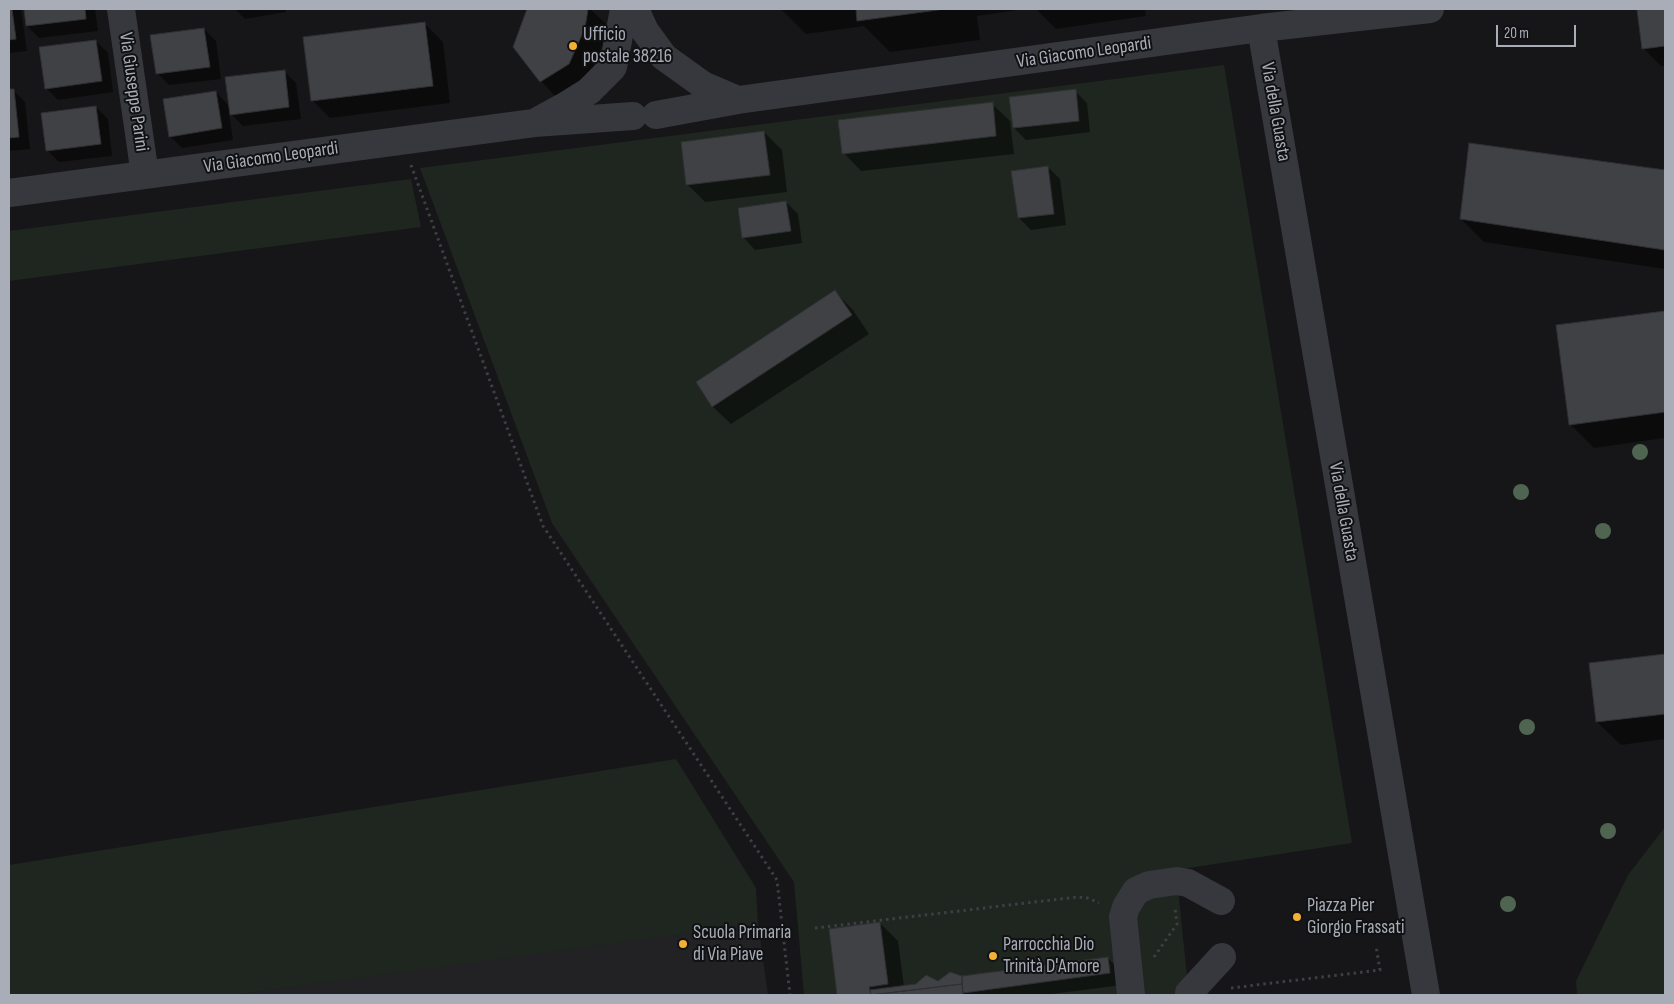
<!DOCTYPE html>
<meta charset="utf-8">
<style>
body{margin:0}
#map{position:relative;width:1674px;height:1004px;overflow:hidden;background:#161618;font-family:"Sofia Sans Condensed",sans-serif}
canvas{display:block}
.frame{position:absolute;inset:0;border:10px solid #a8adb8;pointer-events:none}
.scale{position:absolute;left:1496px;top:25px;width:80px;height:22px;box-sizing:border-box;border:2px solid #a8adb8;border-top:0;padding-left:6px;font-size:15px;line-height:18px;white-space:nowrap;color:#a8adb8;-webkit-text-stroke:4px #111113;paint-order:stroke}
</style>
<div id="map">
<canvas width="1674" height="1004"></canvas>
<div class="frame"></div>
<div class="scale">20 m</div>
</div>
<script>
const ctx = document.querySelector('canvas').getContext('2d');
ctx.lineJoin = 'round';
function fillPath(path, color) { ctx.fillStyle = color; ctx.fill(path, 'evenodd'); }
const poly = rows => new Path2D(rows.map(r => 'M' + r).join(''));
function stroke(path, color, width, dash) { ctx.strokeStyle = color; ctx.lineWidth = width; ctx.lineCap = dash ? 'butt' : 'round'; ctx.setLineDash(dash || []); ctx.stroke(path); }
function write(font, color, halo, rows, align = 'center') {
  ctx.font = font + ' "Sofia Sans Condensed",sans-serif'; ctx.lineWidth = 4; ctx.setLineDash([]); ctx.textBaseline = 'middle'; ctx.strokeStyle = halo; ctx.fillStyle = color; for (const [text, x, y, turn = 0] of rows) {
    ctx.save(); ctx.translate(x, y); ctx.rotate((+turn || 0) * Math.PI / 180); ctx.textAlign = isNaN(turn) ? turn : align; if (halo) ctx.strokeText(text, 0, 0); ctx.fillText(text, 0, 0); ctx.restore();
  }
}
fillPath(poly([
 [758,924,768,995,233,995,453,964]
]), '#222225');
fillPath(poly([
 [1224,65,1352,843,1176,870,1189,995,804,995,794,882,552,523,420,168],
 [411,179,421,227,9,281,9,231],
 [676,759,756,888,758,924,233,995,9,995,9,865],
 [1665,827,1665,995,1577,995,1576,981,1628,875]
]), '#1e261f');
fillPath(poly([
 [9,9,21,9,27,51,9,53],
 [25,9,95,9,98,31,39,38,27,26],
 [235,9,286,9,286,12,245,19],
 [528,9,590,9,606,24,602,46,587,82,558,99,541,81,515,47],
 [781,9,1026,9,977,16,980,40,890,52,864,26,806,34],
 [1036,9,1145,9,1146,16,1056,29],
 [1665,9,1665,66,1661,66,1643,48,1639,11],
 [425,24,443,42,450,103,330,118,312,100],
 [204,29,216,41,221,79,169,85,157,73],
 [96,41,108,53,113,92,58,100,46,88],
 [284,71,296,83,301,119,243,126,229,112,233,140,182,148,170,136,216,92,230,107],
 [9,90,13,90,25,102,30,149,9,151],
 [1075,91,1087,103,1090,132,1026,140,1014,128],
 [992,104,1010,121,1014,154,861,171,844,153],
 [96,107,108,119,112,156,59,162,47,150],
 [764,132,782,150,787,192,705,202,688,185],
 [1470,145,1665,172,1665,269,1484,242,1461,219],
 [1048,167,1060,179,1066,225,1031,230,1019,218],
 [786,202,798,214,802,243,755,250,744,238,739,209],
 [835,292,853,310,869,334,731,424,713,407,697,383],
 [1665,312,1665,438,1594,448,1571,425,1558,326],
 [1665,655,1665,739,1621,745,1597,722,1591,664],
 [880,923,898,941,904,987,1108,958,1120,970,1122,985,1044,995,838,995,830,930]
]), '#0007');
const building = poly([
 [9,9,12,9,16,39,9,40,9,9],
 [24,9,85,9,86,19,26,26,24,9],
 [527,9,588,9,585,28,569,64,540,82,513,47,527,9],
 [856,9,945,9,857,21,856,9],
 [1651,9,1665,9,1665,46,1642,49,1637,10,1651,9],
 [425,22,433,86,311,101,303,37,425,22],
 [204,28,210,67,156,74,150,35,204,28],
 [96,40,102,81,45,89,39,47,96,40],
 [285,70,289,107,230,115,225,77,285,70],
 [9,89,14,89,19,137,9,138,9,89],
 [1076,89,1079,121,1013,128,1009,97,1076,89],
 [216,91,222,128,169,137,163,99,216,91],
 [993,102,996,136,842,154,838,120,993,102],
 [96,106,101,144,46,151,41,113,96,106],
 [764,131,770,175,686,185,681,142,764,131],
 [1469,143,1665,170,1665,250,1460,219,1469,143],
 [1048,166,1054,214,1018,218,1011,171,1048,166],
 [786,201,791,231,742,238,738,208,786,201],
 [835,290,852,315,712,407,696,382,835,290],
 [1665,311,1665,412,1569,425,1556,325,1665,311],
 [1665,654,1665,714,1596,722,1589,663,1665,654],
 [880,922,888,984,869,987,871,995,962,984,963,995,837,995,829,929,880,922],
 [1108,957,1110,973,963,993,962,976,1108,957],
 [950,972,962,976,962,984,871,995,870,990,916,984,926,975,938,981,950,972]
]);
fillPath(building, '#404145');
stroke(building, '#303034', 1);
stroke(poly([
 [411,165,543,526,777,880,790,995],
 [815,928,1077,897,1088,898,1099,903],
 [1154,957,1177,924,1175,908],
 [1231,988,1380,970,1376,946]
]), '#3d3f44', 3, [2.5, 4]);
stroke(poly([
 [121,9,145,175],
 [624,9,613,67,589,91,565,106,534,123,633,116],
 [635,9,645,31,664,57,703,85,738,100,656,115],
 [1261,28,1426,995],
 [738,100,1261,28,1430,9],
 [9,193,534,123],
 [1189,993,1222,957],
 [1131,995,1123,917,1126,907,1136,891,1149,885,1177,881,1188,883,1221,901]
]), '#37383d', 28);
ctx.fillStyle = '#506452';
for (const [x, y] of [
 [1640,452],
 [1521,492],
 [1603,531],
 [1527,727],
 [1608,831],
 [1508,904]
]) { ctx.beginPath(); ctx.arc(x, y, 8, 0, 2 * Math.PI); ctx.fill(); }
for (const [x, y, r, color] of [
 [573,46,5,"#f2b134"],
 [1297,917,5,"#f2b134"],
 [683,944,5,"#f2b134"],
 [993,956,5,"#f2b134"]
]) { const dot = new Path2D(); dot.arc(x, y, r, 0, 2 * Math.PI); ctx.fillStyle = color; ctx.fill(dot); stroke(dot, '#111113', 2); }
write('19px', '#a8adb8', '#111113', [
 ["Ufficio",583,35],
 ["postale 38216",583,57],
 ["Piazza Pier",1307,906],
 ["Giorgio Frassati",1307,928],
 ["Scuola Primaria",693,933],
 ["di Via Piave",693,955],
 ["Parrocchia Dio",1003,945],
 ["Trinità D'Amore",1003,967]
], 'left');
write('19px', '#a8adb8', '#111113', [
 ["Via Giacomo Leopardi",1084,53,-8],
 ["Via Giuseppe Parini",133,92,82],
 ["Via della Guasta",1275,112,80],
 ["Via Giacomo Leopardi",271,158,-8],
 ["Via della Guasta",1343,512,80]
]);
</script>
